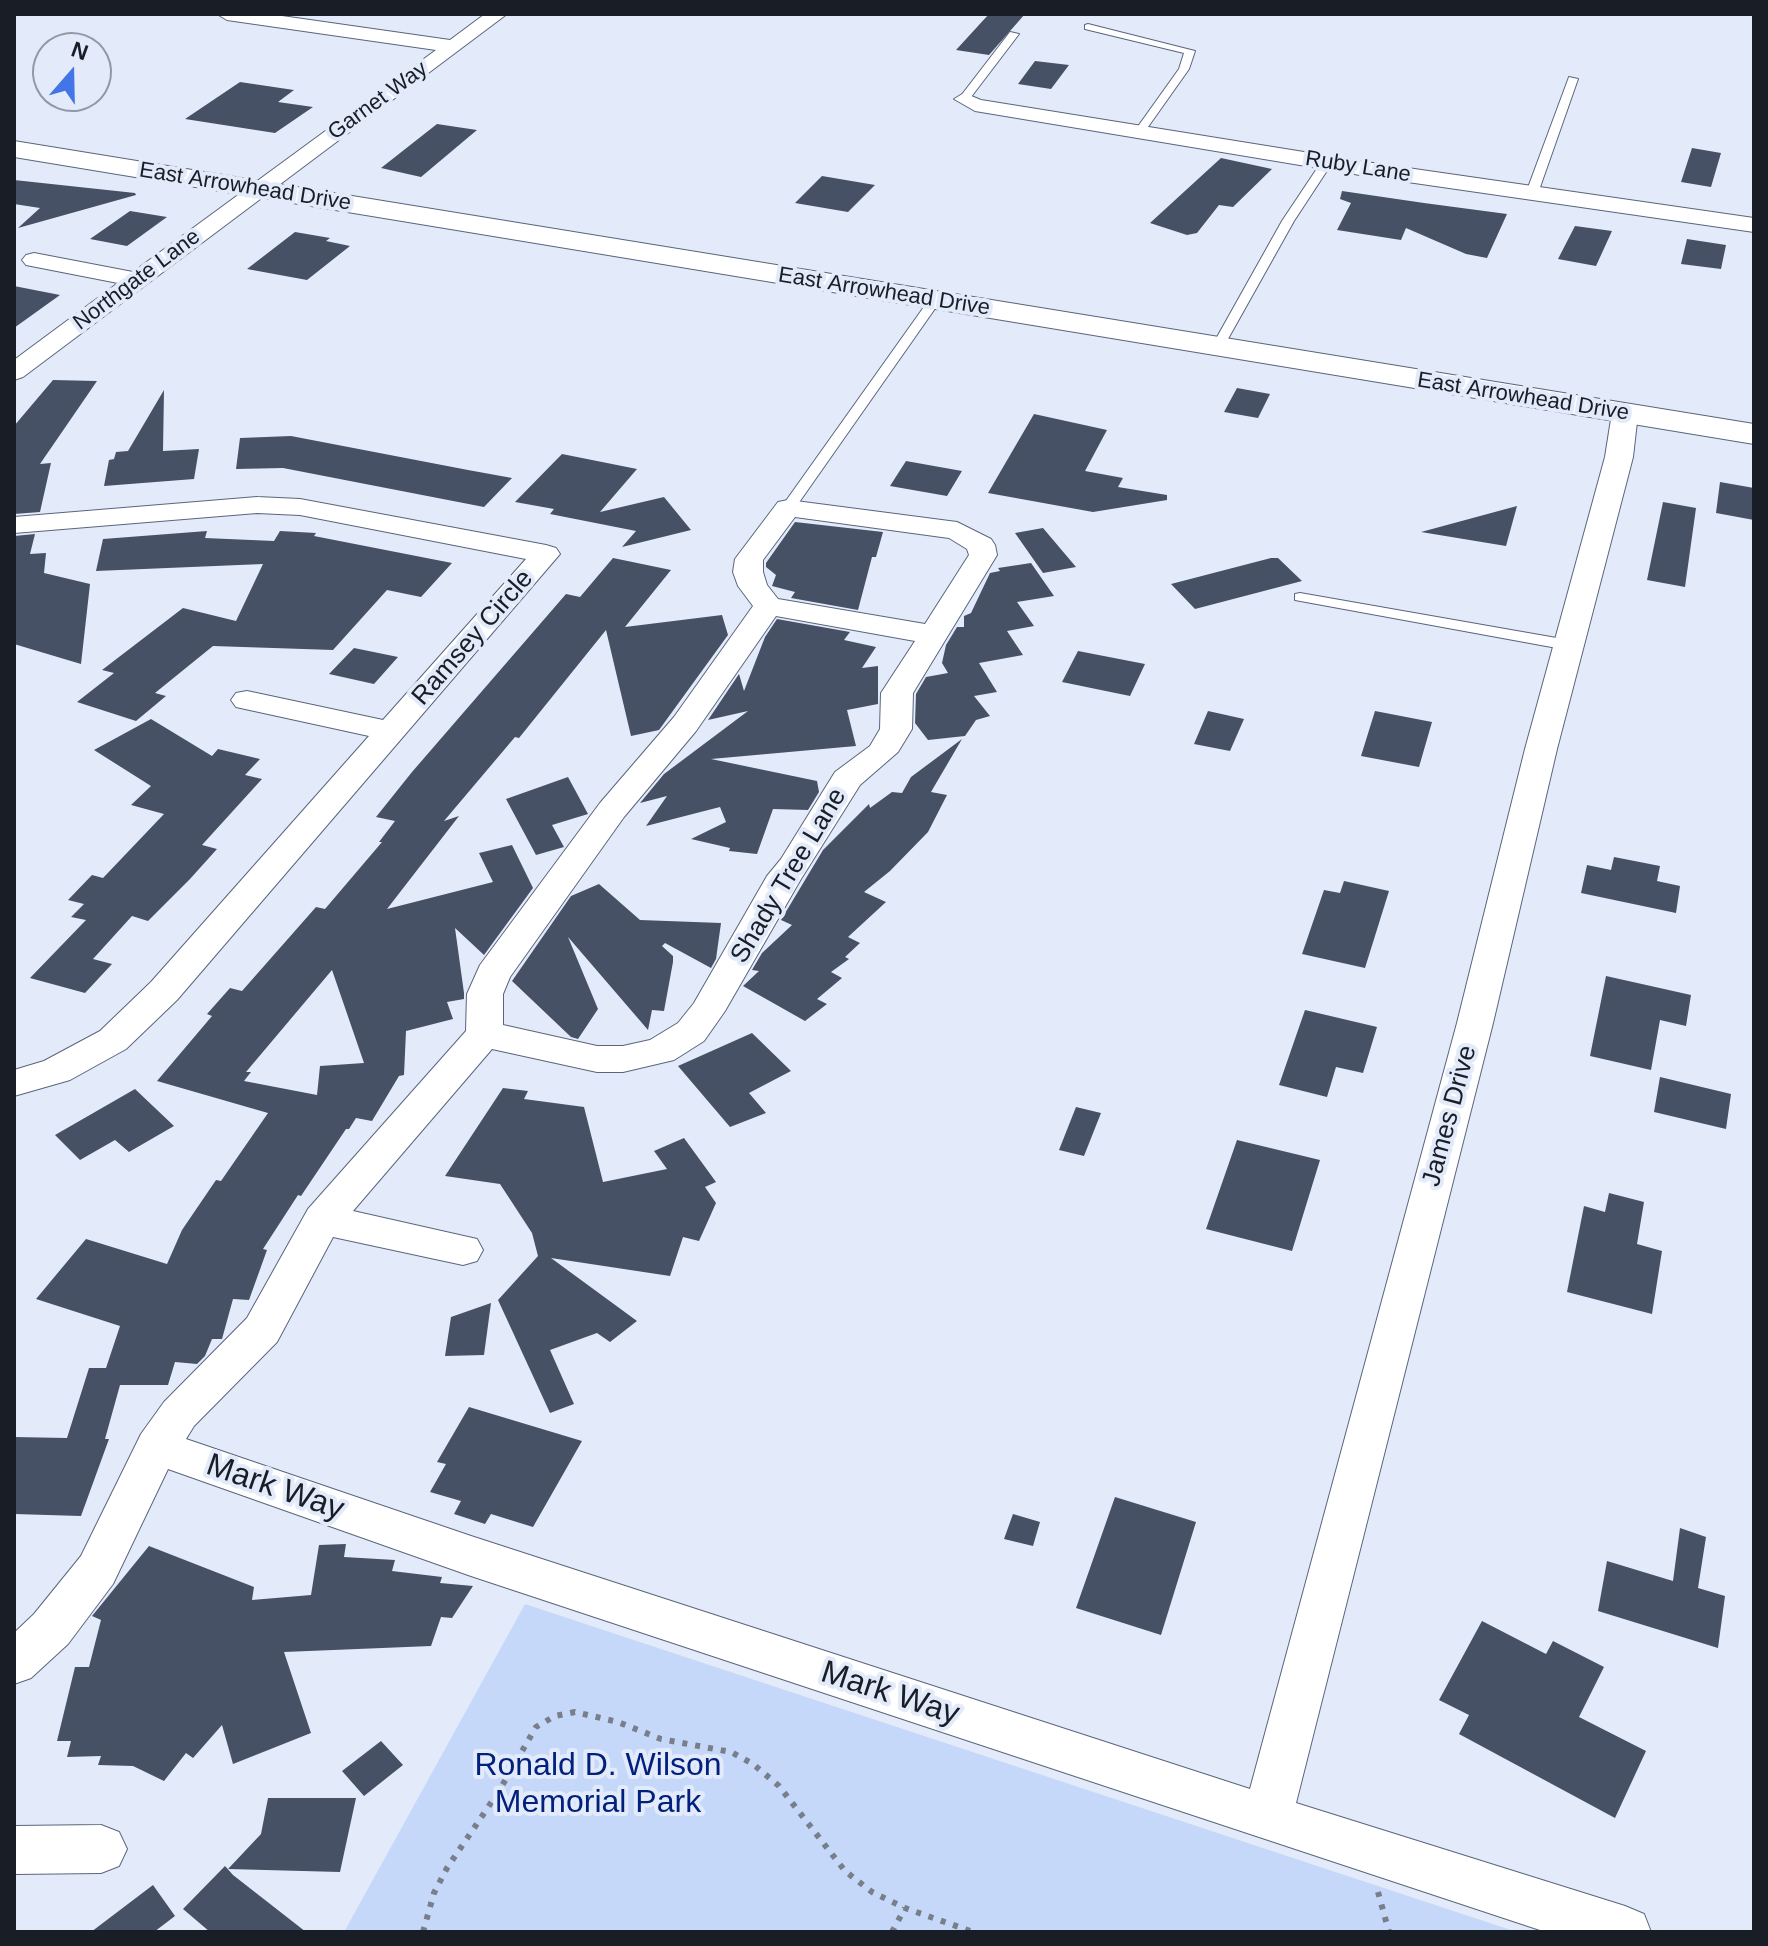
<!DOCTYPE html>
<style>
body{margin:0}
#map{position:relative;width:1768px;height:1946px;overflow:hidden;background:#e3ebfb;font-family:Helvetica,sans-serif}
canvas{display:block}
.frame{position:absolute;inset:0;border:16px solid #181d26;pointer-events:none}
.north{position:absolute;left:32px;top:32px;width:80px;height:80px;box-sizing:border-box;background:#e3ebfb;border:2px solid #9299a6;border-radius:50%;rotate:20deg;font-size:22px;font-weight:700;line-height:32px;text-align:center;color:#181d26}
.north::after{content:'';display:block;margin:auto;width:28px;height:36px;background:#4375e6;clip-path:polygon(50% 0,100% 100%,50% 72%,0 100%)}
</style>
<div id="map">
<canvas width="1768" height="1946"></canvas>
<div class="frame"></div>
<div class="north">N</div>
</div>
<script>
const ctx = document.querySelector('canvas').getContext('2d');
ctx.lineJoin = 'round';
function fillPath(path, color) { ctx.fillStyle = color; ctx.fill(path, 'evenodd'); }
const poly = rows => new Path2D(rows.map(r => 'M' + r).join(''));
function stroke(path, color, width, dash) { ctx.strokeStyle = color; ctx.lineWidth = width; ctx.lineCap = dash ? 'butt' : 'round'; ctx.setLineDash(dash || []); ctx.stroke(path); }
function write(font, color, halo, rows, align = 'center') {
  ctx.font = font + ' Helvetica,sans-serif'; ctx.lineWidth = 8; ctx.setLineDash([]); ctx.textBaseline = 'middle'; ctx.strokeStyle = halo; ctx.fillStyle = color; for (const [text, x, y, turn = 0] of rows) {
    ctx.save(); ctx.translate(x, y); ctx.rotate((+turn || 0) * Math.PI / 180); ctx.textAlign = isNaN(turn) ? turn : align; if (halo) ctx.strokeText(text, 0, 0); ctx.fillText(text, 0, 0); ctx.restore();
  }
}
fillPath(poly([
 [525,1604,1517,1932,344,1932]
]), '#c6d8fa');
fillPath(poly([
 [989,14,1025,14,989,55,956,50],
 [1035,61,1069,65,1051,89,1018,84],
 [240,82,294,90,278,102,313,107,275,133,185,119],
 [437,124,477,130,421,177,381,168],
 [1692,148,1721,153,1711,187,1681,182],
 [1221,158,1272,169,1233,207,1219,205,1197,233,1187,235,1150,223],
 [822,176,875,185,848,212,795,203],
 [14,180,135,193,136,195,18,228,40,208,14,204],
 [1342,191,1424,203,1507,214,1487,258,1466,254,1406,228,1401,240,1337,230,1351,203,1340,199],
 [130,211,167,217,127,246,90,239],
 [1575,226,1612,231,1596,266,1558,259],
 [295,232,330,238,326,241,350,246,307,280,247,269],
 [1687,239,1726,245,1721,269,1681,264],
 [14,286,60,295,14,328],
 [53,380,97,381,40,464,51,463,40,512,14,514,14,426],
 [1237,388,1270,394,1258,418,1224,412],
 [164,390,163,451,199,449,194,479,104,486,109,460,114,459,116,452,128,451],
 [1034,414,1107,430,1085,471,1123,478,1118,487,1167,495,1167,500,1093,512,988,493],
 [291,436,468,470,512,478,484,507,283,468,236,469,240,438],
 [562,454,637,469,600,512,664,497,691,530,622,547,636,531,550,514,554,509,515,502],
 [906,461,962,471,947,496,890,486],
 [1720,482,1754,488,1754,520,1716,513],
 [1663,502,1696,508,1685,587,1647,580],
 [1517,506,1506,546,1421,532],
 [795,522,883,532,876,557,872,557,858,610,791,598,795,592,772,586,776,575,766,567,766,563],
 [1043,528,1076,567,1043,573,1015,533],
 [207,531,205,538,274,541,280,531,316,533,314,536,452,563,421,597,387,590,333,650,213,646,155,693,166,696,136,721,77,702,114,673,102,670,183,608,236,621,263,564,96,571,103,539],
 [35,534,30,554,46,553,44,573,90,584,81,664,14,644,14,536],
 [613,558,671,570,625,627,722,615,728,635,659,730,631,736,606,630,519,738,515,737,444,821,459,816,387,909,493,882,479,853,512,845,533,888,484,955,455,928,464,993,464,999,447,1002,453,1019,406,1031,404,1075,399,1076,372,1121,356,1118,349,1129,346,1129,301,1196,298,1195,263,1249,267,1250,249,1300,233,1299,222,1339,212,1339,205,1356,197,1364,175,1362,168,1385,120,1385,105,1439,109,1439,81,1516,14,1514,14,1437,67,1438,89,1368,106,1368,120,1326,36,1299,86,1239,167,1264,182,1230,216,1180,221,1181,268,1113,157,1081,212,1016,207,1014,230,988,242,991,316,907,325,909,382,842,379,842,395,821,376,817,412,772,566,594,580,597],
 [332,970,364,1063,320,1066,317,1095,244,1081,251,1072,246,1072],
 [1271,558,1278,558,1302,581,1195,609,1171,584],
 [1031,563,1054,596,1017,602,1034,626,1007,631,1023,655,979,663,997,692,974,696,990,716,976,720,965,736,928,740,915,723,916,694,926,677,948,673,942,663,946,645,957,627,964,627,964,616,971,613,990,573,1000,571,998,568],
 [777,619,850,632,844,640,876,647,862,668,878,666,878,704,847,710,856,746,711,759,817,781,819,792,808,810,773,809,757,854,729,851,730,848,691,839,726,822,720,807,646,826,667,796,640,803,664,774,748,711,708,720,739,674,744,691,765,637],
 [354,648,398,657,374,684,329,674],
 [1078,651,1145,664,1130,696,1062,682],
 [1208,711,1244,719,1230,751,1194,744],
 [1375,711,1432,722,1419,767,1361,756],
 [151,719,212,756,218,749,260,759,245,775,262,779,202,845,217,849,190,879,148,921,132,916,93,959,112,964,85,993,30,978,86,920,71,917,84,904,68,900,92,875,103,878,164,814,131,805,151,786,94,750],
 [962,739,931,792,947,795,928,832,890,871,864,892,886,902,848,937,860,943,845,957,849,959,831,972,842,978,817,999,827,1004,805,1021,743,986,759,971,752,970,762,953,792,925,781,920,823,850,869,804,870,808,892,792,902,793,911,777],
 [568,777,588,814,552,825,564,847,536,855,506,799],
 [1614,857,1660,866,1657,881,1680,886,1676,913,1581,893,1587,865,1611,870],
 [1344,881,1389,891,1365,968,1302,954,1324,890,1340,893],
 [599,884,640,920,721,923,716,959,711,968,665,943,662,946,673,956,673,962,664,1011,652,1010,648,1030,568,937,598,1009,578,1039,571,1037,512,981,571,896],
 [1606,976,1691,995,1686,1026,1660,1020,1651,1070,1590,1056],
 [1305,1010,1377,1027,1363,1073,1336,1067,1327,1097,1279,1085],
 [752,1033,791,1071,749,1093,766,1113,730,1127,678,1066],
 [1660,1077,1731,1094,1726,1129,1654,1112],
 [503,1088,528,1091,524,1099,584,1107,603,1182,667,1169,654,1151,684,1138,716,1182,705,1187,716,1203,699,1241,683,1237,670,1276,551,1258,637,1321,610,1342,597,1333,550,1350,574,1404,550,1413,498,1300,538,1256,532,1233,500,1184,445,1176],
 [135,1089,174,1126,129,1152,115,1140,80,1160,55,1135],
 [1076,1107,1101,1113,1084,1156,1059,1150],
 [1237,1140,1320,1160,1292,1251,1206,1229],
 [1609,1193,1644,1202,1637,1244,1662,1251,1652,1314,1567,1292,1584,1206,1605,1212],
 [491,1303,484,1355,445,1356,451,1317],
 [469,1407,582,1441,533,1527,491,1514,485,1524,454,1514,461,1501,430,1492,446,1464,437,1462],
 [1115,1497,1196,1522,1161,1635,1076,1608],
 [1013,1514,1040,1522,1033,1546,1004,1539],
 [1680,1528,1706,1537,1698,1588,1725,1596,1718,1648,1598,1611,1607,1561,1673,1581],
 [346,1544,344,1557,395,1560,392,1571,442,1577,440,1583,473,1586,452,1618,441,1617,431,1646,284,1652,311,1733,233,1764,222,1725,193,1758,186,1753,164,1781,133,1766,98,1765,101,1756,67,1757,71,1741,57,1741,75,1667,89,1667,101,1620,92,1616,149,1546,254,1587,252,1600,311,1595,319,1545],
 [1482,1621,1546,1654,1553,1641,1604,1667,1579,1717,1646,1751,1615,1818,1459,1734,1469,1715,1439,1700],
 [381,1741,403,1765,364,1796,342,1771],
 [268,1798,356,1798,340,1872,228,1869,261,1834],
 [225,1866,233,1875,306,1932,210,1932,183,1909],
 [153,1885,175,1916,154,1932,91,1932]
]), '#465166');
const lane = poly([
 [1088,24,1195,51,1189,69,1143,134,1134,132,1179,69,1184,53,1085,29,1085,25,1088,24],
 [1010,32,1019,34,968,101,960,101,960,97,1010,32],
 [1569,77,1578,79,1538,193,1528,195,1526,193,1569,77],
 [1322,161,1332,163,1294,221,1224,346,1214,349,1212,346,1282,221,1322,161],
 [931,297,941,300,793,511,783,511,783,505,931,297],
 [1300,593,1568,640,1576,645,1568,650,1295,600,1295,594,1300,593]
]);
const street = poly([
 [217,14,268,14,450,40,485,14,507,14,23,377,14,380,14,360,118,283,26,265,22,260,26,255,34,253,133,272,436,50,227,20,217,14],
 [964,93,981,100,1366,162,1754,218,1754,232,1366,176,975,111,954,99,964,93],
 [1625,405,1634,407,1638,413,1633,457,1557,749,1493,1023,1296,1803,1625,1906,1644,1914,1651,1932,1546,1932,471,1576,168,1469,113,1584,68,1644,31,1678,14,1684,14,1633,34,1614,81,1556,141,1434,164,1402,247,1318,308,1209,466,1031,467,994,480,965,600,803,674,717,753,606,738,586,733,572,735,559,778,502,788,500,957,522,991,539,995,545,997,555,913,693,912,729,898,752,860,785,801,879,725,1011,704,1041,674,1060,623,1072,597,1072,492,1049,353,1211,477,1239,483,1250,477,1261,463,1265,333,1237,277,1342,194,1426,186,1439,471,1536,1250,1789,1457,1023,1525,749,1605,457,1612,413,1616,407,1625,405],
 [795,517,949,538,967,549,969,555,925,624,778,599,767,585,763,572,763,560,795,517],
 [776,616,915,641,881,693,880,729,870,746,835,772,781,859,767,876,694,1003,678,1023,650,1040,623,1046,597,1046,503,1025,503,994,510,977,624,817,696,731,776,616],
 [257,497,300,499,546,545,556,548,560,554,177,1000,126,1049,70,1080,14,1096,14,1070,44,1061,100,1031,151,982,369,736,236,707,231,700,236,693,247,691,383,720,526,559,300,515,257,513,14,533,14,517,257,497],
 [101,1825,119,1832,127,1849,119,1866,101,1873,14,1874,14,1826,101,1825]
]);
const secondary = poly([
 [14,141,1754,424,1754,444,14,157,14,141]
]);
stroke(lane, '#5a657c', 2);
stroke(street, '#5a657c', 2);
stroke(secondary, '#5a657c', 2);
stroke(poly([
 [1378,1892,1389,1932],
 [423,1932,434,1893,447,1868,499,1791,536,1727,555,1716,575,1712,618,1722,661,1739,731,1752,753,1764,779,1786,845,1871,872,1892,905,1908,973,1932],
 [892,1932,905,1908]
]), '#787e8a', 6, [5, 8]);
fillPath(lane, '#fff');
fillPath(street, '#fff');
fillPath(secondary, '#fff');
write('22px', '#181d26', '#e3ebfb', [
 ["Garnet Way",378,101,-36],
 ["Ruby Lane",1358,167,9],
 ["East Arrowhead Drive",245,187,9],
 ["Northgate Lane",137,280,-37],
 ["East Arrowhead Drive",884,292,9],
 ["East Arrowhead Drive",1523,397,9]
]);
write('26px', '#181d26', '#e3ebfb', [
 ["Ramsey Circle",473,638,-49],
 ["Shady Tree Lane",789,876,-59],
 ["James Drive",1450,1116,-75]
]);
write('32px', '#181d26', '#e3ebfb', [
 ["Mark Way",275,1488,19],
 ["Mark Way",890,1694,18]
]);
write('32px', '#02207d', '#e3ebfb', [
 ["Ronald D. Wilson",598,1766],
 ["Memorial Park",598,1803]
]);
</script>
